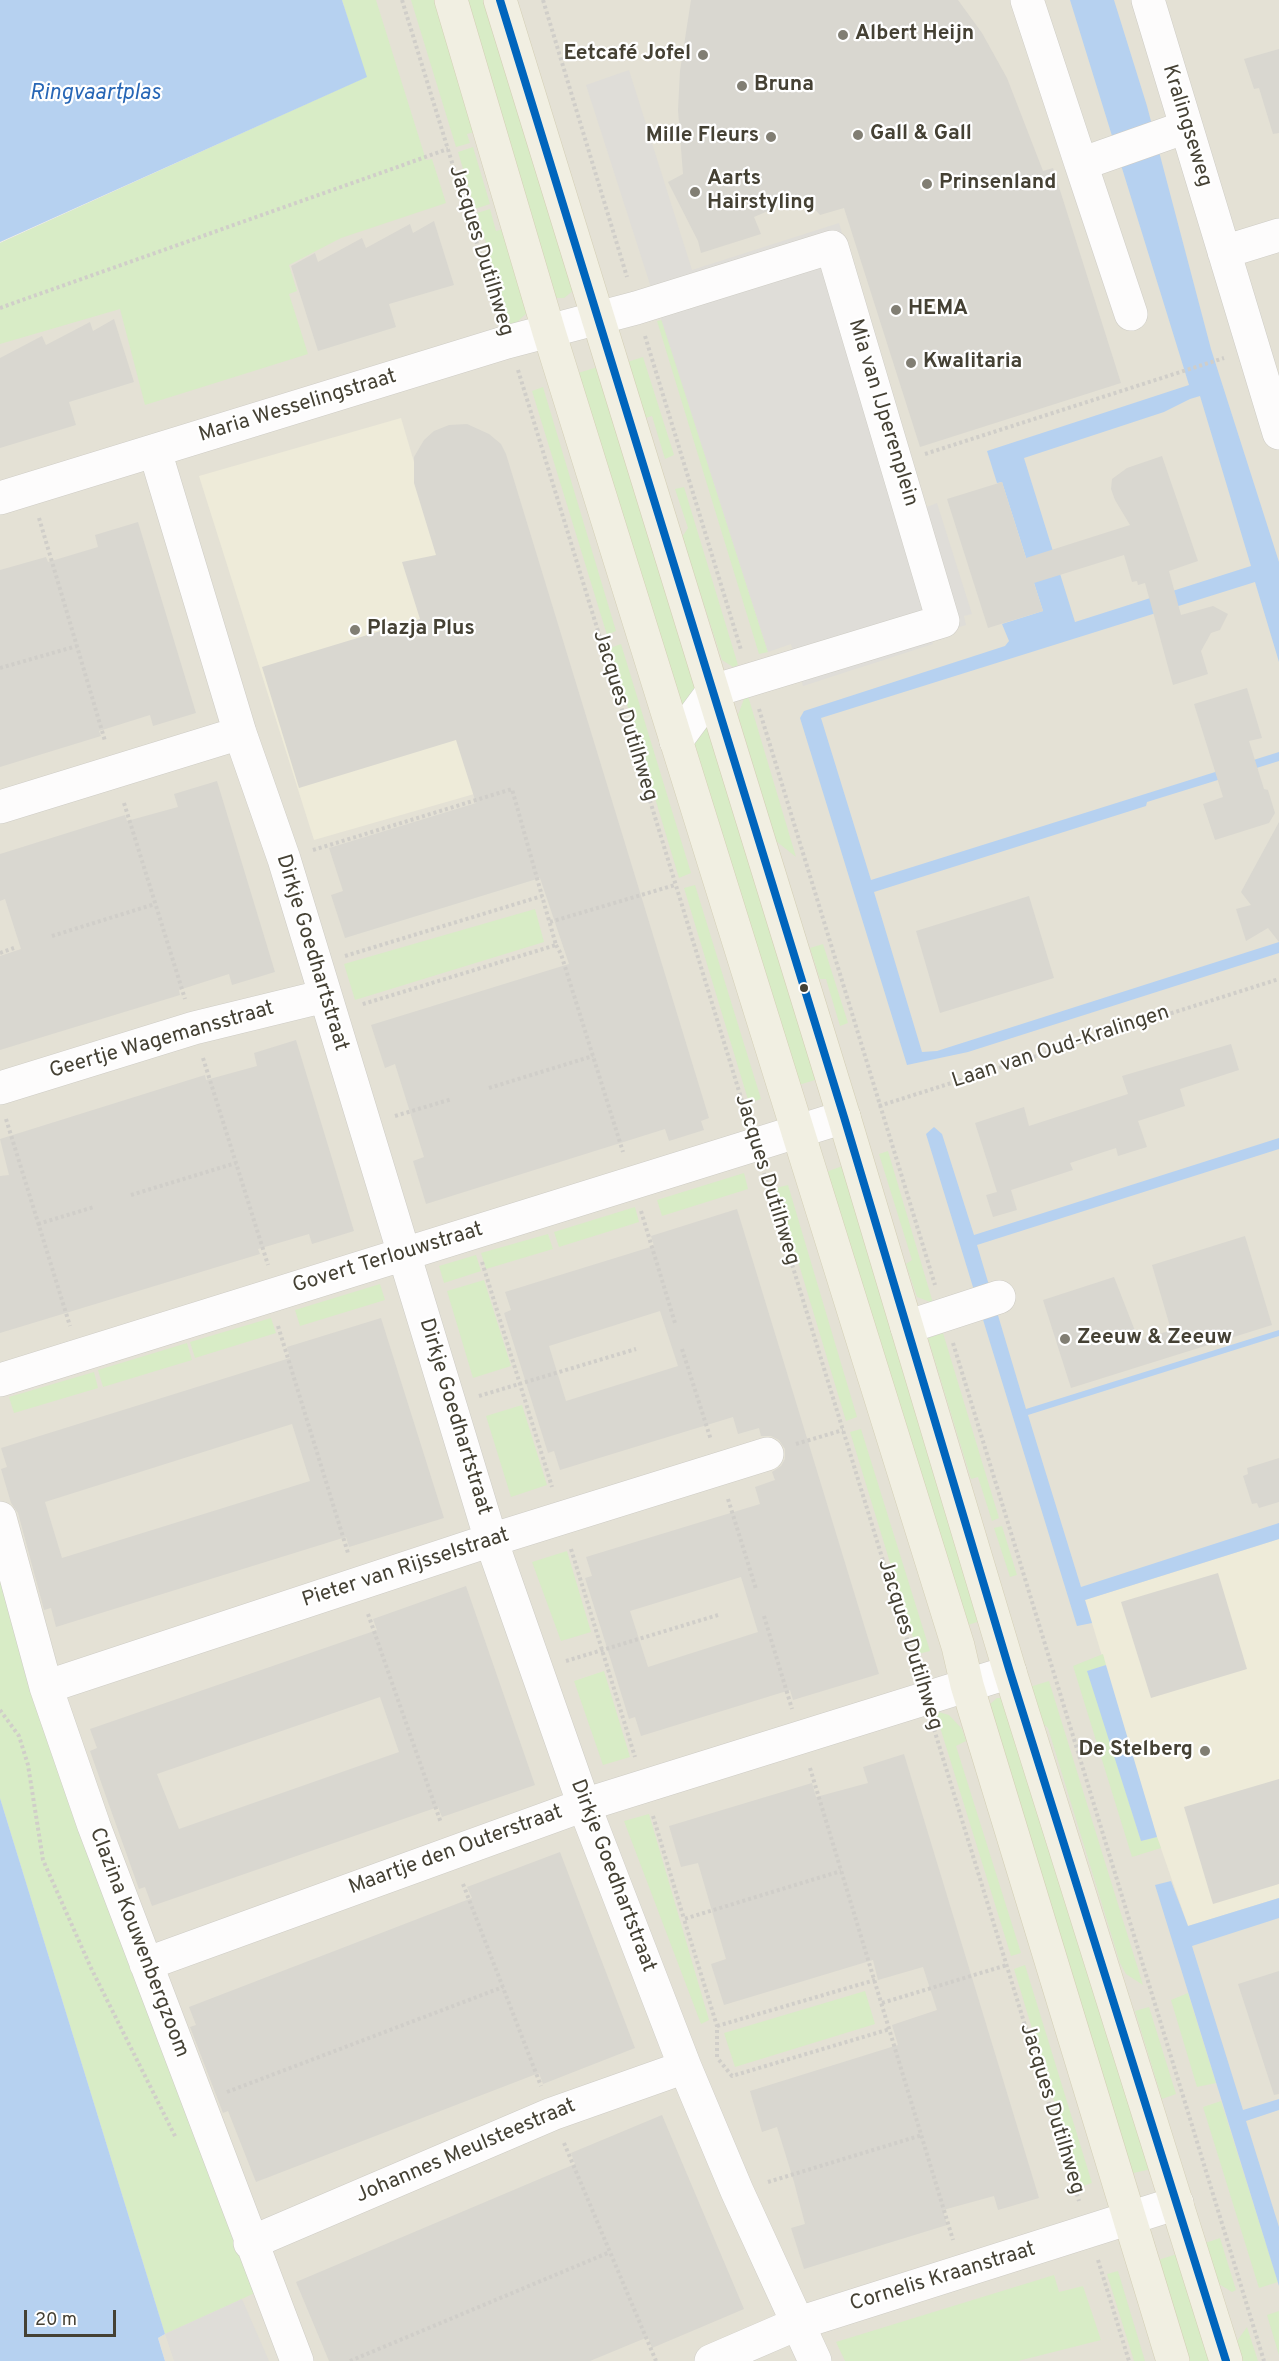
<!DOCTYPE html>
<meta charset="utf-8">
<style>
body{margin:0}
#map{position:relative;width:1279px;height:2361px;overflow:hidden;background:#f0eee8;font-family:Overpass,sans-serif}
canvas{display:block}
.scale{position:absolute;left:24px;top:2310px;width:92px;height:27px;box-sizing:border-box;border:3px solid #454134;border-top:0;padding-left:8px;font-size:18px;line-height:21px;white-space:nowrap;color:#454134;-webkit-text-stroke:4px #fff;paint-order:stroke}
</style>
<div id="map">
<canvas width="1279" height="2361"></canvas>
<div class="scale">20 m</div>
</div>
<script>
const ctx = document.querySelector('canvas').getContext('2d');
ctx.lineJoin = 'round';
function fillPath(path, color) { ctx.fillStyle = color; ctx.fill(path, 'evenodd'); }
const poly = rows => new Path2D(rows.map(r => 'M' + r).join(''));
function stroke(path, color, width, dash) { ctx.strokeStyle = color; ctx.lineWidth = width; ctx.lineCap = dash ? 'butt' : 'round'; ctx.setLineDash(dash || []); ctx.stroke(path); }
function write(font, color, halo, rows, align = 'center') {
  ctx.font = font + ' Overpass,sans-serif'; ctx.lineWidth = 4.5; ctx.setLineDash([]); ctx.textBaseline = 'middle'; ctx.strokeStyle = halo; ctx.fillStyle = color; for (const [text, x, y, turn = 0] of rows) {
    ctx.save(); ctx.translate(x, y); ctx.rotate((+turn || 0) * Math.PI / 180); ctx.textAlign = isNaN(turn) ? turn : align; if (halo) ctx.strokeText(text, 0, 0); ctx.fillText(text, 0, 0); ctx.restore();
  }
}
fillPath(poly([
 [342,0,1279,0,1279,2361,165,2361,158,2338,165,2334,0,1798,0,243,366,77]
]), '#e4e1d5');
fillPath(poly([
 [401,418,509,784,314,840,199,476],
 [1279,1539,1279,1898,1188,1926,1157,1837,1085,1600]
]), '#eeebd9');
fillPath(poly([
 [342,0,376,0,426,160,432,159,446,203,341,238,289,265,297,291,289,294,308,354,145,405,120,309,0,344,0,243,366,77],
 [411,0,434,0,474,132,467,134,470,143,456,147],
 [464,0,491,0,574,290,564,298,557,298,552,290],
 [473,147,490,204,475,209,458,152],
 [490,209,496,231,508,228,529,311,516,323,510,324,477,213],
 [662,320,768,652,759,654,657,321],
 [643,357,674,455,665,459,652,416,642,419,624,363],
 [601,366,822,1078,795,1086,578,373],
 [543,387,616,631,607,635,532,391],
 [684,487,738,665,733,667,722,660,682,537,688,528,675,489],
 [621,644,691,873,679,878,610,648],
 [745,696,748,696,796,857,776,841,738,715],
 [695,885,761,1099,749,1103,684,888],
 [535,909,544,942,355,1000,344,964],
 [823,944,848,1023,840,1026,826,979,820,979,810,948],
 [888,1151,933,1303,917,1297,906,1264,912,1260,879,1154],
 [848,1164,986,1619,962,1627,823,1173],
 [744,1173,748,1189,662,1216,657,1200],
 [788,1185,857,1417,846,1421,776,1188],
 [635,1207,639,1222,559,1247,554,1232],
 [548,1234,553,1249,486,1269,481,1253],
 [476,1255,481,1271,444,1283,439,1266],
 [484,1280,511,1366,473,1378,447,1291],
 [380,1284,385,1300,300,1326,295,1310],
 [271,1318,276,1333,195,1358,190,1342],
 [943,1333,999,1518,992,1521,978,1477,971,1479,928,1338],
 [187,1343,192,1360,103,1387,98,1370],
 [94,1372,98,1388,14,1413,9,1397],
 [522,1405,547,1485,511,1497,486,1416],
 [861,1429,930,1651,918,1654,850,1432],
 [1002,1526,1017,1575,1010,1577,994,1528],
 [567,1551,591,1632,561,1641,532,1562],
 [0,1576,257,2292,165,2334,0,1798],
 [1103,1654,1106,1665,1088,1671,1141,1841,1157,1837,1161,1848,1132,1857,1073,1666],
 [604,1671,630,1757,603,1765,574,1681],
 [1049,1681,1143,1985,1126,1974,1120,1963,1048,1728,1029,1711,1023,1689],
 [997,1698,1006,1698,1156,2168,1129,2174,989,1705],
 [935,1711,949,1715,962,1729,966,1741,956,1746,1021,1953,1011,1956],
 [649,1814,709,2020,701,2024,624,1821],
 [1025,1965,1092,2183,1080,2187,1014,1969],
 [865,1991,875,2024,735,2067,724,2033],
 [1188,1993,1216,2083,1197,2087,1171,2000],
 [1149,2007,1176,2094,1162,2099,1135,2011],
 [1221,2101,1278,2282,1259,2288,1203,2107],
 [1220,2238,1236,2290,1232,2292,1219,2284,1205,2243],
 [1180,2253,1213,2361,1186,2361,1155,2261],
 [1118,2271,1145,2361,1134,2361,1107,2274],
 [1054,2275,1059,2292,1083,2286,1101,2340,1018,2361,845,2361,836,2342],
 [1279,2311,1279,2355,1267,2315],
 [1247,2327,1258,2361,1243,2361,1237,2341]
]), '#d8ecc6');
fillPath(poly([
 [629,70,692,270,839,223,924,508,937,503,972,614,964,616,966,625,931,635,933,644,803,686,791,644,768,652,586,85],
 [242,2299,269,2361,174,2361,165,2334]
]), '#dfddd8');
fillPath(poly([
 [0,0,342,0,367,77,0,242],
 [1070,0,1114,0,1147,106,1211,349,1279,562,1279,662,1255,582,821,718,871,880,1279,752,1279,761,1147,802,1146,806,874,892,922,1052,937,1051,1279,942,1279,953,968,1052,907,1065,800,718,804,711,1005,646,1009,641,1002,624,1043,611,1002,482,997,483,987,451,1189,385],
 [1200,396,1251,566,1075,622,1024,458,1164,412,1190,399],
 [934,1127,942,1134,974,1235,1279,1138,1279,1149,977,1245,1026,1409,1279,1330,1279,1336,1028,1415,1081,1587,1279,1523,1279,1539,1085,1600,1092,1623,1077,1626,926,1134],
 [1106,1665,1157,1837,1141,1841,1087,1671],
 [0,1798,165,2334,158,2338,165,2361,0,2361],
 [1171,1881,1188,1926,1279,1898,1279,1918,1192,1946,1243,2110,1279,2099,1279,2110,1246,2121,1279,2227,1279,2286,1155,1885]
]), '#b6d1f0');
fillPath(poly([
 [691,0,958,0,982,33,1007,78,1043,171,1053,168,1121,383,920,447,844,208,820,215,803,196,754,217,761,234,701,253,698,241,668,182,683,174,678,110,680,71],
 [1279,49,1279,133,1273,134,1259,88,1254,89,1244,59],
 [434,221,454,285,389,304,396,327,318,351,291,266,315,253,318,262,362,238,366,248,410,224,413,233],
 [114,319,134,382,69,402,76,425,0,448,0,358,42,336,46,345,90,322,93,331],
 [467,424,489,434,501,444,506,454,709,1118,701,1121,704,1130,669,1141,665,1129,426,1204,413,1161,424,1157,395,1064,385,1068,371,1025,569,964,540,878,345,938,331,895,343,891,329,848,476,803,456,740,299,788,262,667,420,619,402,562,436,555,414,483,414,457,424,440,434,431,449,425],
 [1162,456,1198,561,1169,571,1181,615,1213,606,1228,614,1220,630,1211,633,1201,651,1208,674,1173,685,1145,583,1138,585,1137,581,1132,582,1124,555,1034,583,1043,611,988,628,947,499,1002,482,1026,558,1130,525,1115,500,1111,489,1112,479,1127,468],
 [138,522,196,713,153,726,150,715,99,731,101,736,0,767,0,570,46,557,48,562,98,547,95,535],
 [1247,688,1262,738,1249,741,1264,789,1268,790,1275,813,1269,823,1215,840,1203,804,1223,797,1194,704],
 [217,781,275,972,232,985,229,974,179,990,180,995,0,1050,0,956,21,949,5,899,0,901,0,854,125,815,127,821,178,807,174,794],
 [1279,822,1279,942,1268,928,1246,941,1236,909,1251,905,1241,892],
 [1029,896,1054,978,940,1013,916,931],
 [296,1040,354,1231,312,1244,309,1234,258,1249,260,1254,0,1333,0,1176,9,1175,0,1139,205,1075,206,1080,257,1066,254,1053],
 [1231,1044,1239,1070,1180,1089,1185,1106,1138,1121,1147,1147,1118,1156,1116,1148,1070,1163,1073,1170,1011,1190,1017,1210,993,1217,986,1195,997,1192,975,1123,1024,1107,1029,1126,1128,1094,1122,1076],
 [737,1209,879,1674,793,1700,790,1690,641,1736,635,1717,629,1719,608,1651,585,1578,592,1576,586,1557,760,1504,755,1487,775,1480,772,1472,781,1466,785,1459,785,1449,779,1440,771,1436,761,1436,759,1428,738,1434,733,1417,560,1470,554,1451,548,1453,504,1313,511,1310,505,1292,654,1246,651,1236],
 [660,1311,678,1366,566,1401,549,1346],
 [741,1577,758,1632,648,1667,630,1611],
 [1245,1236,1272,1325,1071,1388,1043,1300,1114,1277,1139,1341,1171,1330,1152,1265],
 [381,1318,444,1518,349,1547,346,1537,56,1627,51,1608,44,1610,18,1513,11,1503,1,1469,7,1467,1,1448,290,1358,287,1347],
 [292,1424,310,1481,62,1558,45,1502],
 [1279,1458,1279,1502,1259,1508,1257,1503,1252,1504,1243,1476,1248,1474,1247,1468],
 [1218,1573,1247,1669,1151,1698,1121,1602],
 [466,1586,535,1785,442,1817,438,1807,152,1906,145,1887,139,1889,108,1802,90,1751,97,1748,90,1729,377,1630,373,1619],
 [380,1697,399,1752,179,1829,157,1774],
 [904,1754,1039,2198,998,2210,994,2196,943,2210,947,2225,804,2269,791,2228,805,2224,794,2182,777,2127,762,2132,750,2091,898,2045,892,2025,937,2010,923,1967,878,1980,873,1960,724,2005,711,1964,726,1959,698,1863,681,1867,669,1826,812,1783,816,1797,868,1783,863,1767],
 [1279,1779,1279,1884,1213,1904,1184,1807],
 [560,1852,635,2048,543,2084,539,2073,256,2182,228,2111,223,2113,190,2027,196,2025,189,2007,472,1898,467,1887],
 [1279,1971,1279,2094,1274,2095,1238,1984],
 [662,2115,744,2309,652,2348,648,2337,590,2361,329,2361,296,2282,575,2164,571,2153]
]), '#d9d7d0');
const minor = poly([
 [1027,0,1081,164,1186,127],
 [1148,0,1279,433],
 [1081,164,1131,314],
 [1224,252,1279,235],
 [155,451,240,733,284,859,491,1540,584,1805,685,2067,737,2191,815,2361],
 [0,498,507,342,636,308,832,247,943,621,713,691,676,741],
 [0,807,240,733],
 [0,1088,194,1028,325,996],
 [907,1327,999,1297],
 [0,1380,844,1117],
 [0,1518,46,1687,94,1826,297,2361],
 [46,1687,491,1540,767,1454],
 [146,1964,584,1805,1010,1672],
 [250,2243,552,2114,685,2067],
 [711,2361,799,2323,1177,2203]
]);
const major = poly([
 [451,0,549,332,958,1646,967,1685,1173,2361],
 [500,0,844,1117,1010,1672,1226,2361]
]);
stroke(minor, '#ceccc5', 34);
stroke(major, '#d3ceb4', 34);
stroke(poly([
 [402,0,498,312],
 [543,0,627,277],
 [0,308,448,149],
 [645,336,741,650],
 [518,370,746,1114],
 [925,454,1224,358],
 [39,518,105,741],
 [0,668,77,646],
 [759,709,935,1285],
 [124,803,185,999],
 [313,850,512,789,542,896],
 [550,922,675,885],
 [52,936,155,904],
 [556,945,561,954,623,1152],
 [0,953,14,948],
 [345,956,542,896,556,945,360,1005],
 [203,1058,268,1265],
 [489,1088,593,1056],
 [879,1106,1279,979],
 [395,1116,452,1099],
 [6,1119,70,1326],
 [764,1173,916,1668],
 [131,1195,236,1163],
 [641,1211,675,1323],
 [38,1224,94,1207],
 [482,1262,552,1487],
 [278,1326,348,1553],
 [953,1343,1264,2361],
 [682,1349,711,1440],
 [479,1396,636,1349],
 [796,1444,843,1430],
 [728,1499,756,1589],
 [571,1549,635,1757],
 [368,1614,441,1823],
 [764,1616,792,1709],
 [566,1661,718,1615],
 [0,1710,19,1736,28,1765,43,1860,91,1968,176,2138],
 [934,1729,1079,2201],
 [810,1768,953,2240],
 [653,1816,684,1919],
 [463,1884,541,2086],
 [882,2003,1007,1965],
 [717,2026,875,1980],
 [717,2057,717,2026,684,1919,841,1871],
 [719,2060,732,2076,890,2029],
 [227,2092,503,1987],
 [564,2143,656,2361],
 [768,2182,922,2135],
 [1098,2260,1129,2361],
 [350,2361,610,2252]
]), '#d0cec9', 4, [3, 3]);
stroke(minor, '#fdfcfc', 33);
stroke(major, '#f1efe2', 33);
stroke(poly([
 [500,0,844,1117,1010,1672,1226,2361]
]), '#0065bd', 8);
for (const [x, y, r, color] of [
 [843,35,6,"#817e73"],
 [703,55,6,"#817e73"],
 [742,86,6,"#817e73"],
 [858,135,6,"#817e73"],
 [771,137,6,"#817e73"],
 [927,184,6,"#817e73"],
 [695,192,6,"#817e73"],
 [896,310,6,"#817e73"],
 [911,363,6,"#817e73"],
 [355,630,6,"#817e73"],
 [804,988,5,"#454134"],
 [1065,1339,6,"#817e73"],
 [1205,1751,6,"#817e73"]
]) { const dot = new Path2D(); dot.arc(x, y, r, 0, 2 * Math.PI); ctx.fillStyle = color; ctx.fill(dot); stroke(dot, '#fff', 2); }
write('bold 21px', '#454134', '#fff', [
 ["Albert Heijn",855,35],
 ["Eetcafé Jofel",691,55,"right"],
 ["Bruna",754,86],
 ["Gall & Gall",870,135],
 ["Mille Fleurs",759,137,"right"],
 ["Aarts",707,180],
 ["Hairstyling",707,204],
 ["Prinsenland",939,184],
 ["HEMA",908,310],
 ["Kwalitaria",923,363],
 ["Plazja Plus",367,630],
 ["Zeeuw & Zeeuw",1077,1339],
 ["De Stelberg",1193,1751,"right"]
], 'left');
write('21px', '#454134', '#fff', [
 ["Kralingseweg",1186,126,73],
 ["Jacques Dutilhweg",480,251,73],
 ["Maria Wesselingstraat",298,407,-17],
 ["Mia van IJperenplein",882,413,73],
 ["Jacques Dutilhweg",624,716,73],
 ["Dirkje Goedhartstraat",311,953,73],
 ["Geertje Wagemansstraat",162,1041,-16],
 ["Laan van Oud-Kralingen",1061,1048,-18],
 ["Jacques Dutilhweg",766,1180,73],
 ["Govert Terlouwstraat",388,1259,-17],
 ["Dirkje Goedhartstraat",454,1417,73],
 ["Pieter van Rijsselstraat",406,1569,-18],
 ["Jacques Dutilhweg",909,1645,73],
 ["Maartje den Outerstraat",456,1851,-20],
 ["Dirkje Goedhartstraat",612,1876,69],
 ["Clazina Kouwenbergzoom",138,1943,69],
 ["Jacques Dutilhweg",1051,2109,73],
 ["Johannes Meulsteestraat",466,2152,-23],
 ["Cornelis Kraanstraat",943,2278,-17]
]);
write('italic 22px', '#2867b6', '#fff', [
 ["Ringvaartplas",95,95]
]);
</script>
